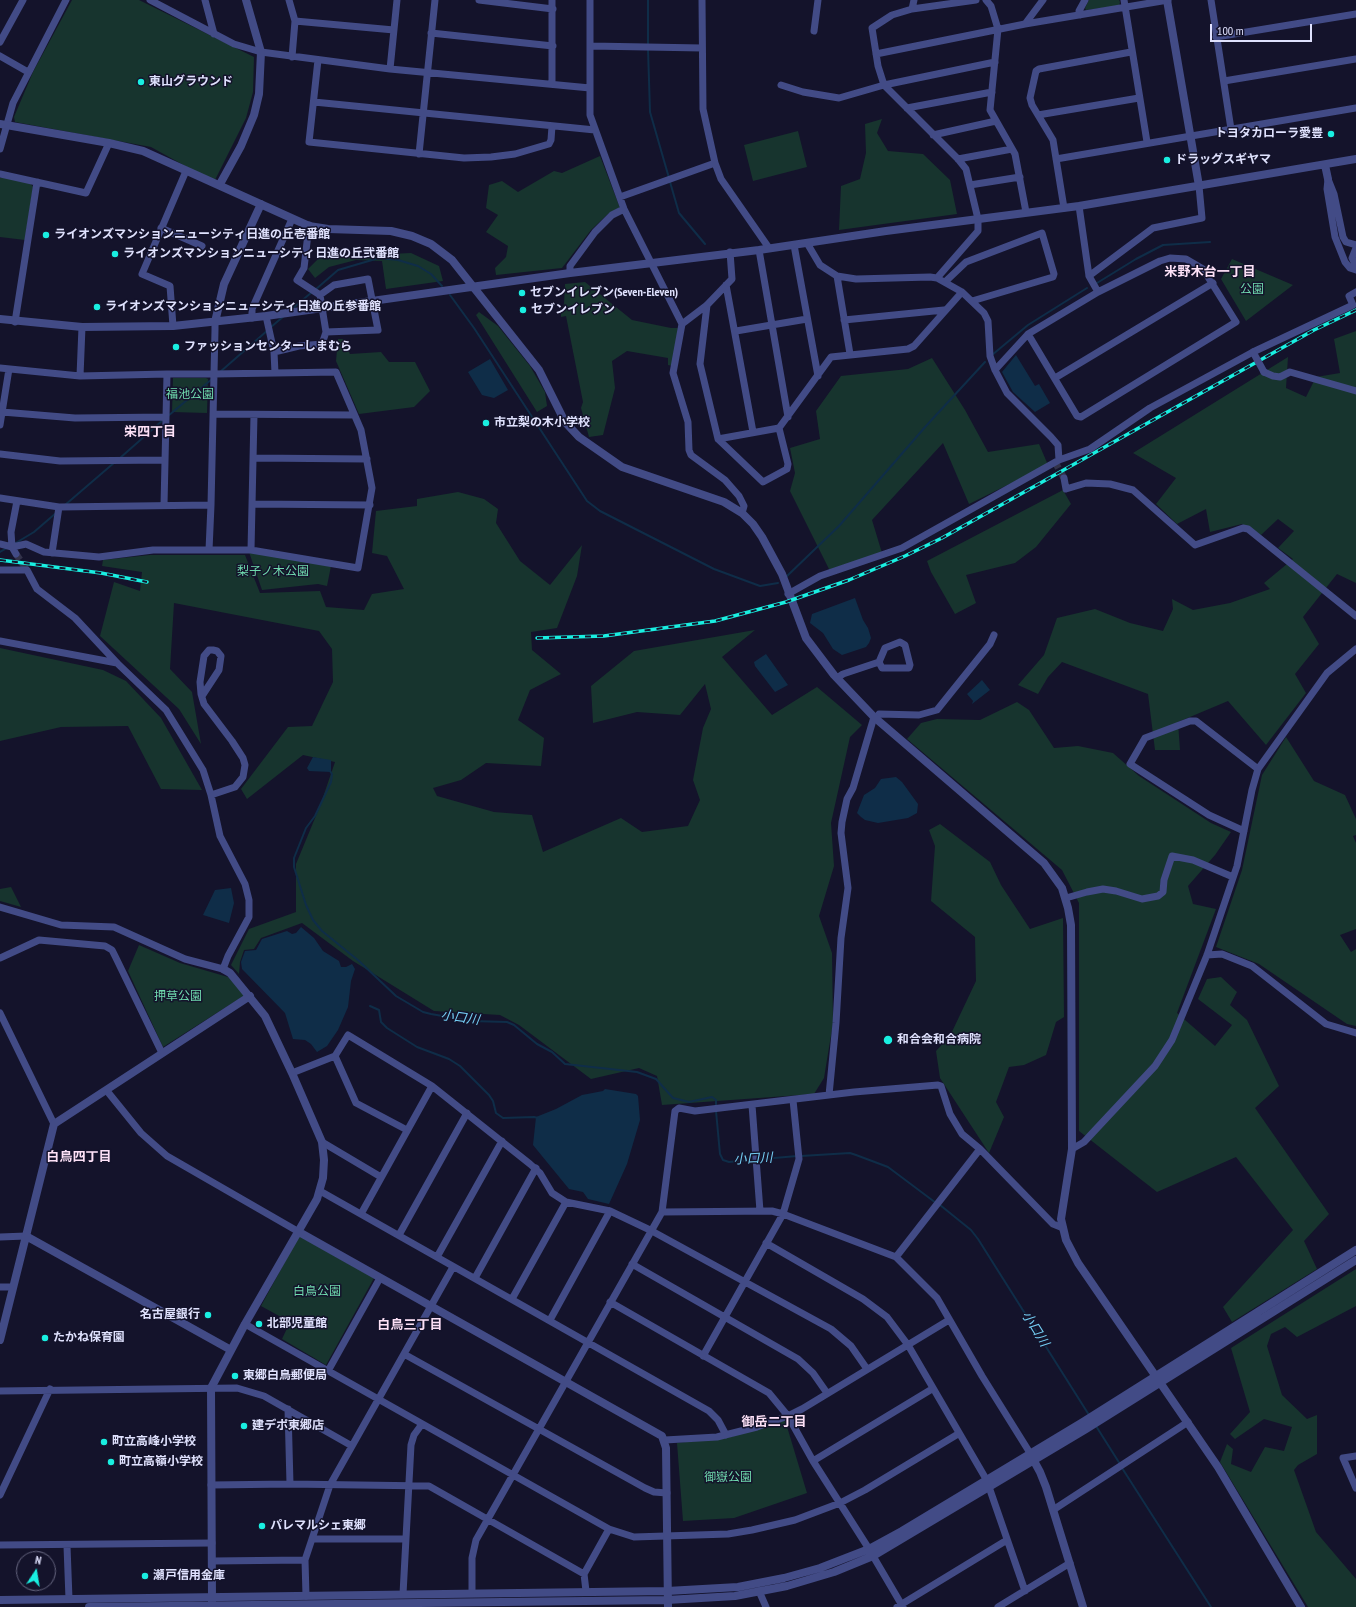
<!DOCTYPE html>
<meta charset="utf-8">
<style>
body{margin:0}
#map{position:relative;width:1356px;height:1607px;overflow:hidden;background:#14132b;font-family:"PT Sans Narrow",sans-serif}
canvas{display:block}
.north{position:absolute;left:16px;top:1551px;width:40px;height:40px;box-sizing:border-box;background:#14132b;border:1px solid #65657f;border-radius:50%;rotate:12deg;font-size:11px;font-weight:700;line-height:16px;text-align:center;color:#dfe1fd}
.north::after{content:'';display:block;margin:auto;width:14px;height:18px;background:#19efe1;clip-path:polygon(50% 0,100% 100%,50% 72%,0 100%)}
.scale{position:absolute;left:1210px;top:24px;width:102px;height:18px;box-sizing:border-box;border:2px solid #dfe1fd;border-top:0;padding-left:5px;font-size:12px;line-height:14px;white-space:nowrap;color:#dfe1fd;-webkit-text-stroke:3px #14132b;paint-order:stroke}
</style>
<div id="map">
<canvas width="1356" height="1607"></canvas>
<div class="north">N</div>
<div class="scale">100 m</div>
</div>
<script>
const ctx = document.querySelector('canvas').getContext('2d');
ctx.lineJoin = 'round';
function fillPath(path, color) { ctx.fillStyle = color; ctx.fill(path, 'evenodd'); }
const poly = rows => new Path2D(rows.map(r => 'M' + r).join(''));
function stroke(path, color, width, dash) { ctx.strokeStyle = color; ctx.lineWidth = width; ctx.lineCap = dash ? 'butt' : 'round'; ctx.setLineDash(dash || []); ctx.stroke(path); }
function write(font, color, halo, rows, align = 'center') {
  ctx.font = font + ' "PT Sans Narrow","Noto Sans JP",sans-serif'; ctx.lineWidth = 3; ctx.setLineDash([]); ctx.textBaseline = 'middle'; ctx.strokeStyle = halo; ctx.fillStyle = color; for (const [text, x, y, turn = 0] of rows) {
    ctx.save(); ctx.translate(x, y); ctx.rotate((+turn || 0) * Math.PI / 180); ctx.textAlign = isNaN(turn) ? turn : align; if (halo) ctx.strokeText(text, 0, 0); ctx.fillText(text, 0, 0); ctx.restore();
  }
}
fillPath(poly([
 [72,0,139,0,254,57,253,92,246,118,214,182,151,147,15,122,14,117,33,72],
 [1089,0,1119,0,1120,2,1119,6,1086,10,1085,8],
 [882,119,877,133,888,151,923,154,950,180,957,214,839,230,841,186,860,179,866,153,865,124],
 [798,131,807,167,753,181,744,145],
 [600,156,620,208,608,214,591,230,562,268,496,275,495,268,506,257,508,246,486,232,498,215,486,208,489,185,502,181,518,192,554,171,562,173],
 [3,177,30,183,33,187,25,240,0,237,0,178],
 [338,248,349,256,411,253,439,266,443,281,386,289,382,261,356,260,329,267,315,278,308,269,320,257],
 [1232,259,1293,285,1246,321,1221,279],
 [585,282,632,320,671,328,678,328,673,366,668,365,668,358,627,351,612,361,615,388,603,435,589,437,581,408,583,402,566,316,561,317,561,314,564,304,565,284],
 [479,312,498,326,530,366,545,392,547,406,537,412,476,315],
 [1356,331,1356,583,1337,574,1303,617,1319,644,1295,674,1306,693,1266,745,1228,701,1178,722,1180,750,1155,750,1148,694,1062,662,1048,677,1038,694,1018,685,1044,655,1057,618,1095,609,1130,623,1163,631,1173,609,1172,599,1193,610,1230,603,1270,589,1264,583,1293,559,1278,548,1294,531,1278,519,1261,535,1242,524,1210,532,1206,509,1177,524,1156,504,1176,478,1133,453,1288,357,1286,388,1306,397,1316,377,1340,373,1334,339],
 [338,339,344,339,350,354,381,352,389,362,415,362,430,391,414,407,359,414,336,361],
 [932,358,965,410,988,452,1039,444,1048,465,969,504,943,443,872,520,882,553,830,571,790,491,795,473,790,448,820,439,816,411,841,376,908,369],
 [173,378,206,378,208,379,207,413,172,412],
 [1063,490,1071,504,1036,547,1015,563,966,575,976,603,955,614,931,572,927,561],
 [458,492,484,499,498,509,496,523,520,561,550,585,582,545,577,576,557,628,531,632,532,650,561,674,530,690,518,720,544,738,541,766,486,763,461,780,433,788,437,796,494,812,532,815,543,852,621,818,642,832,688,826,700,800,693,780,703,728,711,709,705,684,680,715,637,712,593,723,591,686,634,651,755,630,722,657,772,715,817,687,862,725,850,737,831,823,834,866,819,916,832,953,833,1023,824,1078,814,1094,662,1105,657,1076,639,1068,591,1079,519,1025,500,1015,434,1011,353,961,302,923,261,938,254,949,244,950,240,962,239,974,231,965,249,929,296,912,296,864,320,806,335,762,303,755,247,799,241,789,288,727,312,726,333,682,332,649,319,631,174,603,170,669,192,692,201,744,179,709,100,636,114,582,140,591,142,572,102,566,103,560,150,555,245,555,260,593,320,591,326,607,364,610,372,594,404,589,387,556,372,553,376,511,417,506,417,499],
 [249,552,331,566,327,586,318,584,262,590],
 [0,648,103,670,126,681,161,718,202,790,161,789,128,726,61,727,0,741],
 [1017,702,1029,710,1054,748,1078,746,1113,753,1139,776,1211,823,1231,832,1215,855,1188,886,1193,904,1216,909,1177,1013,1215,1046,1232,1025,1198,999,1207,979,1221,977,1237,992,1230,1005,1247,1020,1279,1086,1255,1108,1329,1214,1304,1241,1317,1269,1232,1322,1223,1307,1293,1230,1236,1157,1157,1192,1079,1131,1079,903,1062,870,907,739,921,723,937,719,980,720],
 [1286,737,1314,781,1345,795,1356,819,1356,835,1353,836,1356,843,1356,929,1340,935,1351,952,1356,949,1356,1026,1347,1024,1259,964,1216,947,1242,870,1262,775],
 [940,824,990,862,1001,885,1030,929,1063,918,1064,1017,1056,1022,1046,1055,1024,1065,1009,1067,996,1102,1004,1117,989,1153,940,1078,936,1051,950,1036,976,981,975,937,931,901,935,846,929,830],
 [11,887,21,907,0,901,0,889],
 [139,945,180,963,228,977,245,995,163,1047,128,971],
 [299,1236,374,1278,326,1365,282,1339,290,1322,261,1306],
 [1356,1269,1356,1306,1297,1337,1285,1327,1271,1334,1267,1346,1282,1395,1307,1419,1317,1415,1317,1454,1298,1465,1294,1470,1316,1532,1356,1579,1356,1607,1308,1607,1220,1462,1227,1444,1233,1449,1231,1464,1251,1472,1265,1447,1284,1451,1292,1427,1264,1419,1235,1439,1230,1434,1250,1412,1231,1348],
 [785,1420,807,1493,734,1518,683,1521,677,1443,730,1437]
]), '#17342e');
fillPath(poly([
 [1016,355,1035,386,1039,384,1050,403,1035,412,1013,392,1002,372],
 [490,359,508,390,494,398,482,395,468,372],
 [855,598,863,620,868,628,871,638,869,643,866,647,842,655,833,649,823,633,810,623,812,614],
 [766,654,788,685,775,692,755,666,754,662],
 [982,680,990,690,972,704,973,701,967,694],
 [313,757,331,760,331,772,309,771,307,768],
 [896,777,902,782,918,804,917,813,908,818,878,823,865,820,861,817,857,813,864,795,875,788,881,779],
 [231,888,234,903,229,923,203,915,215,890],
 [301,927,314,938,323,951,339,961,341,967,346,967,352,964,355,969,351,981,348,1007,338,1030,327,1046,317,1052,311,1044,305,1040,293,1039,285,1013,242,969,241,962,245,951,256,950,262,939,287,931,292,934,296,933],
 [605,1089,636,1094,638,1096,640,1120,627,1164,609,1204,588,1199,583,1192,569,1189,533,1145,536,1117,556,1109,582,1095,603,1091]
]), '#0f2d48');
stroke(poly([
 [648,0,648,44],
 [648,49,650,112,669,178],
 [670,182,679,213,705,244],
 [1097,283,1136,259,1163,245,1210,242],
 [315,290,338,270,379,258,398,260,418,266,431,274,442,286],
 [450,295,474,328,587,501,600,511,714,569,760,586,778,583],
 [292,309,312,292],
 [271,327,284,316],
 [992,355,1028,325,1087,288],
 [220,372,268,330],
 [168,416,212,379],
 [120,458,163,420],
 [65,505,115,462],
 [14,544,34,532,56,513],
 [0,552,7,548],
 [786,577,839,526,926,426,985,362],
 [330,771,332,774,331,782,315,816,306,828,294,858,294,867,306,905,313,920,322,931,359,961,396,996,423,1012,431,1014,471,1021,507,1022,514,1025,537,1044,552,1052,565,1064,637,1072,656,1079,673,1098,689,1102,712,1097,716,1100,716,1106],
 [370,1006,379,1010,381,1022,387,1028,417,1047,449,1059,460,1066,489,1095,493,1101,496,1113,503,1118,534,1117,538,1118],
 [716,1111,720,1154,723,1160,729,1162,797,1156],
 [801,1156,850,1153,856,1155,888,1167,936,1203],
 [940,1205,971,1230,978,1239,1089,1415],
 [1096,1426,1120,1464],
 [1122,1468,1211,1607]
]), '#0f2d48', 2);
stroke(poly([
 [1055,462,1064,478],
 [16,554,27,570]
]), '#32324a', 7, [7, 3.5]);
stroke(poly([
 [150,0,234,44,261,52,390,69,590,88],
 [205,0,214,34],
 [289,0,295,21,292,57],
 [479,0,553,9],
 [590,0,590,115,624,209,682,324,673,373,688,422,689,450,691,455,725,480,739,496,744,506,742,513],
 [702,0,703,109,715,163,721,179,769,248],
 [986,0,991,6,998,29,990,110,1015,154,1026,212],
 [1124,0,1147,142],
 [1211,0,1231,129],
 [912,9,914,0],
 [1080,15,1079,11,1085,0],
 [295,21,394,30],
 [1025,24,1168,0],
 [814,31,818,0],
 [431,33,553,46],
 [1216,37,1356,14],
 [0,42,23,0],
 [591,46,702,48],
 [876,54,1025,24,1043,0],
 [0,56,28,72],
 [318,60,309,142,464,158,491,157,515,154,549,144,551,140,552,126],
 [390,69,397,0],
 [1224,81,1356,59],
 [552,84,552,0],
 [781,85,803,92,839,98,884,85,995,62],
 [314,102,595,130],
 [907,108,992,92],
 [1038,115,1139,98],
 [933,135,996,121],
 [0,149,13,103,66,0],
 [419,154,435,0],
 [958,159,1012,149],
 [1056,159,1356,108],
 [0,174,86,193,109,143],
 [1328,179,1327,189,1335,237,1345,262,1350,268,1356,270],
 [1328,179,1334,194,1343,237,1346,242,1356,245],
 [970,185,1020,177],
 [620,197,715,163],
 [1079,206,1089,276,1098,292],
 [1064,208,1053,140,1032,105,1030,98,1036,71,1039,69,1131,52],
 [309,225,304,268,297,280,320,295],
 [161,228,202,246],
 [807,243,820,265,837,276,856,279,930,277,937,278,962,292,984,313,988,321,990,356,995,370,1007,393,1051,437,1058,445,1059,460],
 [794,245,818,376],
 [1356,248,1352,258,1356,266],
 [759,250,788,417],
 [570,273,570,266,595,232,612,215,624,209],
 [837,276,850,354],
 [1089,276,1153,228,1202,218,1199,186],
 [937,278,978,231,978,219,966,169,958,159,884,85,878,66,872,28,892,15,912,9,976,0],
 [945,282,966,262,1042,233,1054,274,1053,277,972,301],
 [726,285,753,432],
 [707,305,700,364,718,439,763,482,787,469,788,464,779,428],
 [266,316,274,352,275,373],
 [252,318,252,309,292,219],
 [844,320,944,310],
 [15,322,37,182],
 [682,324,707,305,732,279,730,252],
 [173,326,170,286,142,274,186,171],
 [736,331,807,319],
 [274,352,299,346,322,344,326,332,320,295,334,285,368,279,378,330,326,332],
 [0,368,80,376,167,374,214,374,336,372,361,430,372,488,358,568,251,550,209,550,211,505,214,374,215,330,215,322],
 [995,370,1028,334,1098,292,1160,261,1170,258,1186,259,1203,269,1236,322,1081,417,1077,416,1028,334],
 [1264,372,1273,376,1280,377,1290,372,1356,391],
 [80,376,82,327],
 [1055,378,1213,283],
 [2,412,75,418,166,417],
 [213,414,354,415],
 [0,425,9,369],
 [718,439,779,428,831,357,908,349,914,346,962,292],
 [0,454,60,461,165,460],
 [254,458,367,459],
 [1064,478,1066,489,1086,483,1110,484,1133,490,1195,545,1243,528,1248,529,1356,616],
 [0,498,59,507,211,505],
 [17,501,11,532,12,547,26,544,44,552,99,557,153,550,209,550],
 [252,504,370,505],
 [164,505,167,374],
 [0,544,12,547,16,554],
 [251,550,254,415],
 [52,553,59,507],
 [0,570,27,570,37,589,75,618,117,663,166,710,203,770,211,795,220,836,245,884,249,900,249,917,228,956,223,969,185,959,114,927,61,925,0,907],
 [788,594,820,576,902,548,1059,460,1090,449,1150,408,1253,352,1353,305,1349,296,1356,292],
 [0,641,117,663],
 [837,678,843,674,879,662,885,648,900,642,905,645,910,665,909,668,882,668,879,662],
 [202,696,219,670,221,656,217,651,213,650,209,650,204,656,200,682,201,694,204,704,232,741,243,758,245,765,243,777,235,787,211,795],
 [876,718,879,714,919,715,937,710,990,644,994,635],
 [1244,831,1209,815,1130,764,1145,738,1190,721,1196,721,1258,769],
 [1066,898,1087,892,1103,889,1116,891,1142,899,1158,896,1163,892,1164,880,1172,856,1193,860,1233,877],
 [1207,955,1222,954,1252,966,1326,1024,1356,1033],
 [0,958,39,940,105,946,112,950,116,958,162,1053],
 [0,1013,54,1124],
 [335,1056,356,1103,407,1130],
 [292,1073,335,1056,348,1035,432,1086,530,1164,540,1173,552,1193,566,1202,610,1211,650,1230,831,1329,851,1346,867,1369],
 [107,1091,141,1133,167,1156,299,1232],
 [829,1095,836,1023,841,938,848,888,841,833,842,822,847,799,853,788,874,717],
 [752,1105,760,1211],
 [322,1142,381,1177],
 [1072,1149,1084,1142,1155,1066,1172,1040,1207,955,1237,866,1252,790,1258,769,1327,673,1356,649],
 [320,1191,709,1411,718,1420,726,1435],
 [662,1212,772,1211,783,1214,896,1257,937,1298,982,1376,1030,1453],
 [361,1214,432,1086],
 [399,1235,467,1113],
 [0,1237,26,1236],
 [766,1243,863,1299,887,1317,908,1345,986,1479],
 [437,1257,502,1141],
 [896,1257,980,1149],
 [632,1264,798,1359,813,1373,827,1393],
 [475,1278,536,1168],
 [0,1287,13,1287],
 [512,1299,566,1202],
 [610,1302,769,1393,788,1416,813,1461,869,1549],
 [550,1320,610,1211],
 [245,1324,609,1529,634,1537,728,1534,752,1530,795,1520,840,1503,865,1490,958,1434],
 [404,1354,645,1488,654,1492,667,1493],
 [703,1356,783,1214,799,1159,793,1100],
 [328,1371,380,1278],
 [0,1391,237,1388,264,1396,352,1446],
 [288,1409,290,1484],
 [665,1440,717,1437,757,1427,788,1416,802,1409,949,1320],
 [1356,1456,1343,1458,1356,1488],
 [813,1461,932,1389],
 [211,1485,290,1484,429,1486,584,1574],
 [989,1487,1025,1591],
 [0,1495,50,1389],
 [1053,1510,1188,1422],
 [312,1539,404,1539],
 [0,1545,212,1543],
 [67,1546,69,1599],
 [873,1556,903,1607],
 [212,1561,305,1560],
 [586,1591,584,1574,609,1529],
 [759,1591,766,1607],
 [472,1593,472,1558,476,1540,662,1212,675,1111,679,1108,695,1111,854,1092,938,1085,941,1086,950,1114,962,1134,980,1149,1053,1224,1063,1228],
 [403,1594,411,1445,414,1435,422,1424],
 [306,1596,305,1560,330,1485,453,1267],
 [897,1607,1007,1540],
 [998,1607,1070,1563]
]), '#424b86', 7);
stroke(poly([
 [1167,0,1199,186],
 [0,124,109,143,143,151,309,226,328,229,391,231,412,236,431,244,452,260,539,370,565,422,579,437,622,467,724,502,742,513,753,524,762,537,782,574,806,638,834,675,874,717,1044,863,1062,888,1068,908,1071,925,1072,1149,1061,1219,1066,1240,1078,1263,1218,1467,1301,1607],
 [1325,165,1328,179],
 [220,184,241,146,254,115,259,94,261,52,246,0],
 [0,319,82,327,173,326,266,316,570,273,759,250,886,231,1079,206,1356,159],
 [215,322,224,284,261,204],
 [299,1232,662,1436,666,1448,668,1607],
 [26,1236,231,1350],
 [0,1340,54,1124,250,996],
 [1034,1461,1040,1472,1046,1487,1083,1607],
 [0,1600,667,1591,738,1587,784,1578,820,1568,869,1549,902,1531,1083,1422,1356,1250],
 [212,1602,211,1388,245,1324,317,1199,323,1178,324,1160,322,1142,292,1073,265,1016,230,973,223,969],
 [89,1607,667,1600,735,1596,787,1586,834,1572,873,1556,1086,1429,1356,1260]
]), '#424b86', 8);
const rail = poly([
 [0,560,101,573,147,582],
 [537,638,604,636,715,621,786,602,849,580,905,556,942,538,1314,330,1356,310]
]);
stroke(rail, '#19efe1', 3.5);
stroke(rail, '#14132b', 2, [6]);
stroke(poly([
 [1253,352,1264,372]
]), '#424b86', 7);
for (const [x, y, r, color] of [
 [141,82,4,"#19efe1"],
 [1331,134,4,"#19efe1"],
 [1167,160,4,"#19efe1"],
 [46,235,4,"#19efe1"],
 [115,254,4,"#19efe1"],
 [522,293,4,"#19efe1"],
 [97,307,4,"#19efe1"],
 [523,310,4,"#19efe1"],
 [176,347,4,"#19efe1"],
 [486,423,4,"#19efe1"],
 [888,1040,5,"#19efe1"],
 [208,1315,4,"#19efe1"],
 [259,1324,4,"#19efe1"],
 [45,1338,4,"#19efe1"],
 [235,1376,4,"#19efe1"],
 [244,1426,4,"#19efe1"],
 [104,1442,4,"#19efe1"],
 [111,1462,4,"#19efe1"],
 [262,1526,4,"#19efe1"],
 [145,1576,4,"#19efe1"]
]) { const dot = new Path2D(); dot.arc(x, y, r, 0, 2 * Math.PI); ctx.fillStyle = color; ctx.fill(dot); stroke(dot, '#14132b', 1.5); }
write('bold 12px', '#dfe1fd', '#14132b', [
 ["東山グラウンド",149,82],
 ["トヨタカローラ愛豊",1323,134,"right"],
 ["ドラッグスギヤマ",1175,160],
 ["ライオンズマンションニューシティ日進の丘壱番館",54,235],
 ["ライオンズマンションニューシティ日進の丘弐番館",123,254],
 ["セブンイレブン(Seven-Eleven)",530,293],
 ["ライオンズマンションニューシティ日進の丘参番館",105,307],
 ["セブンイレブン",531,310],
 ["ファッションセンターしまむら",184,347],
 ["市立梨の木小学校",494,423],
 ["和合会和合病院",897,1040],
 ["名古屋銀行",200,1315,"right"],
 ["北部児童館",267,1324],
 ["たかね保育園",53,1338],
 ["東郷白鳥郵便局",243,1376],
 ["建デポ東郷店",252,1426],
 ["町立高峰小学校",112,1442],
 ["町立高嶺小学校",119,1462],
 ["パレマルシェ東郷",270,1526],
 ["瀬戸信用金庫",153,1576]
], 'left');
write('12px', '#6fd9ad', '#14132b', [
 ["公園",1252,290],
 ["福池公園",190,395],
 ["梨子ノ木公園",273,572],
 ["押草公園",178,997],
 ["白鳥公園",317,1292],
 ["御嶽公園",728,1478]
]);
write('bold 13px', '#fde1f7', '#14132b', [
 ["米野木台一丁目",1210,272],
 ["栄四丁目",150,432],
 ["白鳥四丁目",79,1157],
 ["白鳥三丁目",410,1325],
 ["御岳二丁目",774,1422]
]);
write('italic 13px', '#75cff5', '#14132b', [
 ["小口川",460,1018,8],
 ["小口川",753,1159,-3],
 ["小口川",1035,1329,58]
]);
</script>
